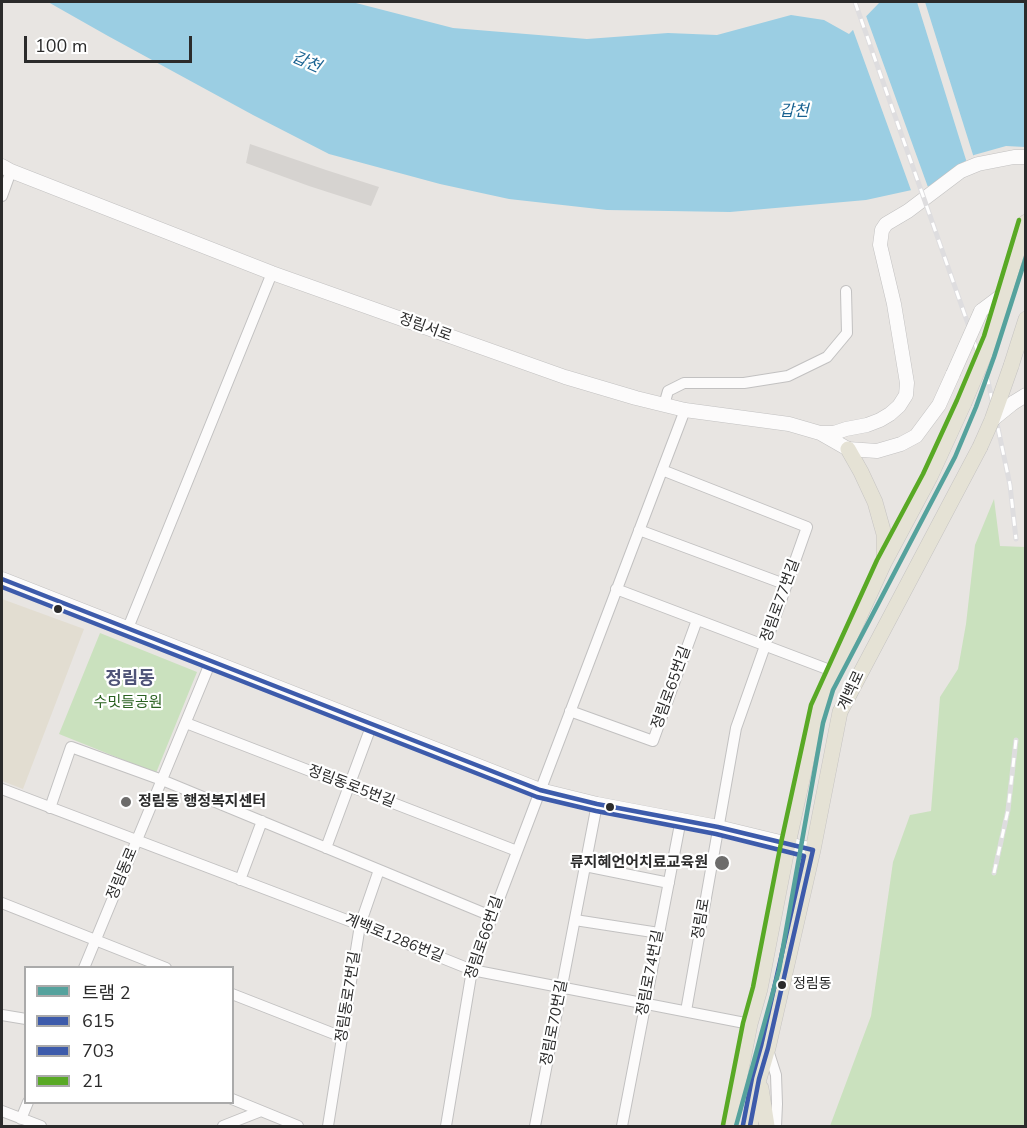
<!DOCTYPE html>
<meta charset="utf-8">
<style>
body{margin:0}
#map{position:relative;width:1027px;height:1128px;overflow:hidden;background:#e8e5e2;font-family:"Nunito Sans","Noto Sans KR",sans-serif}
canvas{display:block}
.frame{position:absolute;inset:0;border:3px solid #2b2b2b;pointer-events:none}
.legend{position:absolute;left:24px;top:966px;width:210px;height:138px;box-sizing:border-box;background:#fff;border:2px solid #aaa;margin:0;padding:8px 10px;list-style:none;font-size:18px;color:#2b2b2b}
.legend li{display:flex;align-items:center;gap:12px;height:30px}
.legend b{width:30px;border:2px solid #aaa}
.scale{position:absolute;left:24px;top:36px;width:168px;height:27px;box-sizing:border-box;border:3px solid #2b2b2b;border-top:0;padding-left:8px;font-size:18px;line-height:21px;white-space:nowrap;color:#2b2b2b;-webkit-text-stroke:4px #fff;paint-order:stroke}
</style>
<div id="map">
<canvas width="1027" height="1128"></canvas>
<div class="frame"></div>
<ul class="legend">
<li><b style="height:8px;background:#55a29d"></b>트램 2</li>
<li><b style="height:8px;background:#3d5bab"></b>615</li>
<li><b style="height:8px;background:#3d5bab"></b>703</li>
<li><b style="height:8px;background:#59a925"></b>21</li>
</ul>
<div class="scale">100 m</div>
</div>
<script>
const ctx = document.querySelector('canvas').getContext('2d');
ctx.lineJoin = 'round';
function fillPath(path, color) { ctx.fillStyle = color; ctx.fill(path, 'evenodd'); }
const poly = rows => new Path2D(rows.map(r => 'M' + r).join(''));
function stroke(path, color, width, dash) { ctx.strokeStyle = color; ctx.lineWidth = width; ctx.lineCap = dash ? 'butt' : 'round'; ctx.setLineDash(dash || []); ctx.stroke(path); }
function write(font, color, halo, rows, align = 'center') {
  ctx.font = font + ' "Nunito Sans","Noto Sans KR",sans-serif'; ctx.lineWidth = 4.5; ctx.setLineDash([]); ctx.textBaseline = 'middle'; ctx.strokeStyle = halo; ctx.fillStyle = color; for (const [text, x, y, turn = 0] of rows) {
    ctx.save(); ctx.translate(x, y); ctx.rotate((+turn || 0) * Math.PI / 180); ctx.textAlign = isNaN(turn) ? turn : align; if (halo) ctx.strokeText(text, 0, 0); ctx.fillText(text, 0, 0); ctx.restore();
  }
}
fillPath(poly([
 [2,599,84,629,23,789,2,781]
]), '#e2ddd1');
fillPath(poly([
 [994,499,1000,546,1025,547,1025,1126,830,1126,871,1016,893,862,910,815,931,811,940,697,958,669,966,624,975,545],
 [100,633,197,672,156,773,59,734]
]), '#cae1be');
fillPath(poly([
 [250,144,326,170,379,187,371,206,309,186,246,163]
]), '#d6d3d0');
fillPath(poly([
 [48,2,352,2,453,28,587,39,668,33,717,35,791,15,824,20,849,34,880,2,1025,2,1025,147,1006,146,974,155,930,186,866,200,730,212,607,210,509,199,440,184,329,154,253,115,108,36]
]), '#9bcee3');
fillPath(poly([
 [917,2,925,2,974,158,967,163],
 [865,13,929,190,912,193,852,27]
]), '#e8e5e2');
const street = poly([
 [2,196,11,171],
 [664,405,668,391,684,383,744,383,788,376,827,357,847,333,846,291],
 [662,470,807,527,736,728,686,1011],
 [639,530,787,585],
 [616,589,835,672],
 [128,628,272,273],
 [570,711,653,741,697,620],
 [186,723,517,851],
 [2,789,360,925,472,970,750,1024],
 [50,808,71,747,162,780,491,916],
 [326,848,372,724],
 [585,866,669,883],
 [240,880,262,821],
 [2,903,166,968],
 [575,920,659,933],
 [84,968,211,661],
 [232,994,342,1037],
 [2,1015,26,1019],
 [768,1050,776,1075,777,1104,776,1126],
 [232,1099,298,1126],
 [2,1111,41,1126],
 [21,1119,28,1102],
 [223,1126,261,1111],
 [328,1126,360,925,379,870],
 [446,1126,472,970,685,410],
 [535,1126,597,804],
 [622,1126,681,819]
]);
const secondary = poly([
 [2,166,11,171,272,273,565,377,636,398,685,410,789,424,820,433,848,449,877,451,901,444,916,436,939,405,953,374],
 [981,311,1005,293],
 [1013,403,1026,395],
 [820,433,834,433,846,429,867,425,880,420,890,414,899,406,906,395,907,383,894,304,880,245,882,230,886,224,908,211,961,171,978,164,1014,157,1026,157],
 [2,579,540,790,597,804,718,827,813,850]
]);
const primary = poly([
 [991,339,1026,222],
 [1011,366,1026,319],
 [848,449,861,472,875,502,884,534,884,562],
 [761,1088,767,1126],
 [730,1126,750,1024,760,989,788,844,818,707,884,563,930,477,964,403],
 [750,1126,759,1079,768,1048,813,850,840,712,980,447]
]);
stroke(street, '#c2c1c1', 12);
stroke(secondary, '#c2c1c1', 15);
stroke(primary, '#c5c3c2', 16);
stroke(street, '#fcfbfb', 10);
stroke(secondary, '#fcfbfb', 14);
stroke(primary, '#e5e2d5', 15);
const rail = poly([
 [855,2,988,381,1010,485,1016,539],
 [994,873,1008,810,1016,740]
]);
stroke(rail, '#dedddf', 5);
stroke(rail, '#fff', 3, [9]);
const secondaryBridge = poly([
 [953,374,981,311],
 [992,420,1013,403]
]);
const primaryBridge = poly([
 [964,403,991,339],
 [980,447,992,420,1011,366]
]);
stroke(secondaryBridge, '#c2c1c1', 15, []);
stroke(primaryBridge, '#c5c3c2', 16, []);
stroke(secondaryBridge, '#fcfbfb', 14);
stroke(primaryBridge, '#e5e2d5', 15);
stroke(poly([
 [2,579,540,790,597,804,718,827,813,850,768,1048,759,1079,750,1126]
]), '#3d5bab', 4.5);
stroke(poly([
 [2,587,537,797,596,811,716,834,804,856,761,1046,752,1078,743,1125]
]), '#3d5bab', 4.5);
stroke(poly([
 [723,1125,743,1023,753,987,781,843,811,705,877,560,923,474,957,400,984,336,1019,220]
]), '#59a925', 4.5);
stroke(poly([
 [736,1126,779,970,823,723,833,690,955,457,976,407,994,357,1026,257]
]), '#55a29d', 4.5);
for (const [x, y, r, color] of [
 [58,609,5,"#2b2b2b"],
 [126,802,6,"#6d6c6b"],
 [610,807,5,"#2b2b2b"],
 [722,863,8,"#6d6c6b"],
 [782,985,5,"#2b2b2b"]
]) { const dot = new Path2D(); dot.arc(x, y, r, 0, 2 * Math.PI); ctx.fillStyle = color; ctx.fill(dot); stroke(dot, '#fff', 2); }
write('14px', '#2b2b2b', '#fff', [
 ["정림동",793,985]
], 'left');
write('15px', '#2b2b2b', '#fff', [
 ["정림서로",425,328,20],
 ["정림로77번길",781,601,-70],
 ["정림로65번길",672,688,-70],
 ["계백로",852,691,-65],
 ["정림동로5번길",351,787,21],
 ["정림동로",123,874,-67],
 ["정림로",702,919,-80],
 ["정림로66번길",485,938,-71],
 ["계백로1286번길",394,939,22],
 ["정림로74번길",651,973,-79],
 ["정림동로7번길",349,997,-81],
 ["정림로70번길",555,1023,-79]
]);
write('15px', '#2b6221', '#fff', [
 ["수밋들공원",128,703]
]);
write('bold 15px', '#2b2b2b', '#fff', [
 ["정림동 행정복지센터",138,802],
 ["류지혜언어치료교육원",708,863,"right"]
], 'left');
write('italic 16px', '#196291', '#fff', [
 ["갑천",306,63,23],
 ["갑천",794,112]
]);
write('bold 18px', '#4f5478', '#fff', [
 ["정림동",130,680]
]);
</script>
